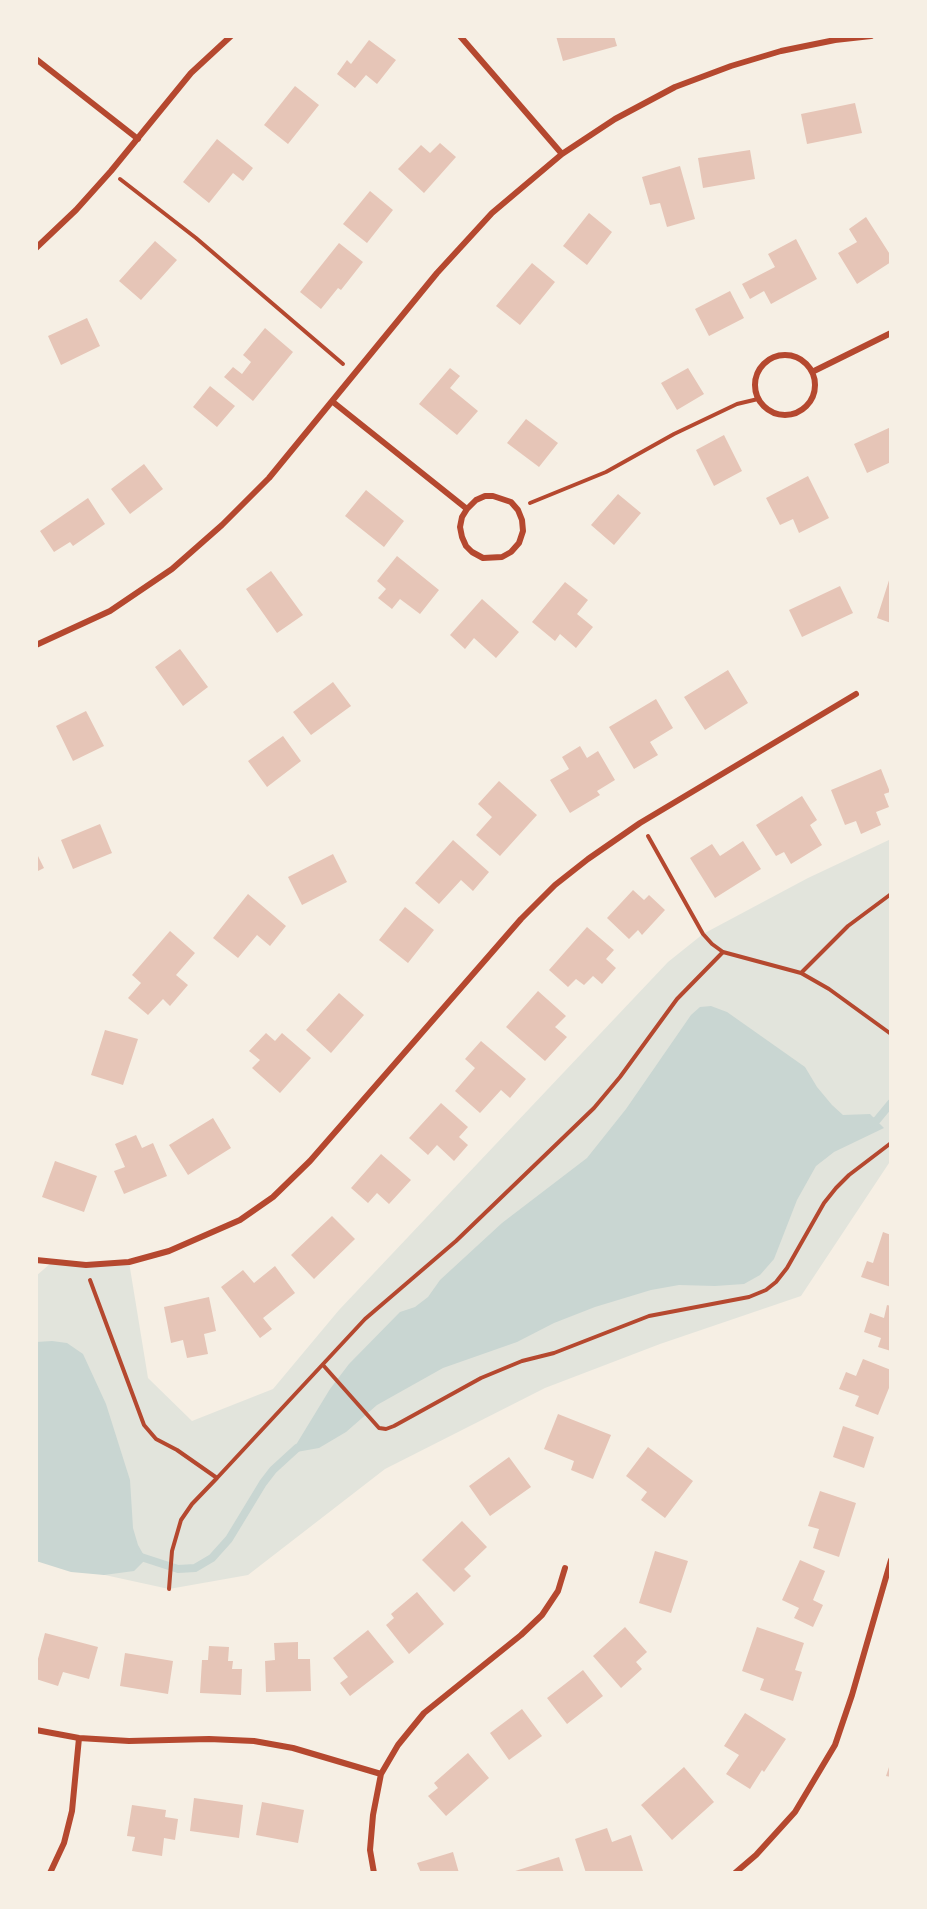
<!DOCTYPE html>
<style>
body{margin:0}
#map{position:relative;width:927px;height:1909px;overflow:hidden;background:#f6efe4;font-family:Inter,sans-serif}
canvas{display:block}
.frame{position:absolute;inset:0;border:38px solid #f6efe4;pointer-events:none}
</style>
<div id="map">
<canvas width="927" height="1909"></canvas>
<div class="frame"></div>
</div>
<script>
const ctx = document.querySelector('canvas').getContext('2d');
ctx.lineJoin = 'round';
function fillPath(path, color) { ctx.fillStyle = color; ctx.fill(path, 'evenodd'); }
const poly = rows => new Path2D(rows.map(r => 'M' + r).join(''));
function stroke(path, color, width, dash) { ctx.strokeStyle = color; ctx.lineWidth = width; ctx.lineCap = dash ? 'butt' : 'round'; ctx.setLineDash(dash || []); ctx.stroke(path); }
fillPath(poly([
 [891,839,891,1160,801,1296,660,1344,545,1388,385,1469,248,1575,169,1589,36,1560,36,1276,51,1263,129,1262,148,1378,192,1421,273,1389,339,1310,668,962,703,934,808,878]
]), '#e2e4dc');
fillPath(poly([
 [711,1006,727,1012,805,1067,817,1087,832,1105,843,1115,870,1114,884,1128,834,1152,816,1166,797,1200,774,1259,760,1275,744,1284,715,1286,679,1285,651,1290,595,1307,554,1323,517,1342,443,1368,377,1405,346,1432,319,1448,291,1453,330,1389,349,1364,400,1312,415,1307,428,1297,440,1280,502,1223,587,1158,626,1109,691,1015,700,1007],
 [52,1341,67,1343,83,1354,106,1404,130,1480,133,1528,138,1545,146,1559,134,1571,104,1575,71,1572,36,1561,36,1342]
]), '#c9d6d2');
stroke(poly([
 [869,1124,877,1120,891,1103],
 [138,1556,178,1569,195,1568,212,1558,229,1539,263,1483,273,1470,297,1448]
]), '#c9d6d2', 8);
fillPath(poly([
 [556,36,614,36,617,46,563,61],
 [369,40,396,60,377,84,366,75,355,88,337,74,347,60,351,64],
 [295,86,319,105,288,144,264,125],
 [855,103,862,133,807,144,801,114],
 [217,139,253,168,243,181,233,173,209,203,183,182],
 [440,143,456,157,424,193,398,169,421,145,430,153],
 [750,150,755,179,703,188,698,158],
 [680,166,695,219,667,227,660,203,650,205,642,177],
 [370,191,393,210,367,243,343,224],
 [589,213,612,232,587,265,563,246],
 [866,217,891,256,891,262,857,284,838,253,857,242,849,229],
 [796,239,817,279,771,304,764,291,750,299,742,284,775,267,768,254],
 [155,241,177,260,141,300,119,281],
 [339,243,363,262,341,290,338,288,321,309,300,292],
 [532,263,555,282,520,325,496,306],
 [730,291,744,318,709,336,695,309],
 [87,318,100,346,61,365,48,336],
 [265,328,293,352,253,401,224,377,233,367,242,374,251,362,243,355],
 [450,368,460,376,450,388,478,411,457,435,419,404],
 [688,368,704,394,677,410,661,383],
 [210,386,235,406,217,427,193,407],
 [526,419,558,443,539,467,507,443],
 [891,427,891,462,867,473,854,444],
 [724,435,742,471,714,486,696,450],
 [144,464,163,489,130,514,111,489],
 [808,476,829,518,799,533,793,519,780,525,766,498],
 [366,490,404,521,384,547,345,516],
 [618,494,641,513,614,545,591,525],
 [88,498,105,524,73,546,70,542,54,552,40,531],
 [397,556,439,590,420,614,400,599,392,609,378,598,386,589,377,581],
 [271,571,303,615,277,633,246,589],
 [891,574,891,623,877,618],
 [565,582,588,600,577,614,593,627,576,648,560,634,555,641,532,622],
 [840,586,853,613,802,637,789,610],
 [482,599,519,632,496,658,474,638,465,649,450,635],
 [180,649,208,687,183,706,155,667],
 [728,670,748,703,705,730,684,697],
 [333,682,351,706,311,735,293,712],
 [656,699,673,728,650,742,658,755,634,769,609,727],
 [86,711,104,746,73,761,56,726],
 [283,736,301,761,267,787,248,761],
 [580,746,587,758,598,751,615,780,597,791,600,795,570,813,550,780,569,769,562,757],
 [881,769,890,792,884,794,889,807,876,812,881,825,861,834,856,821,845,825,831,790],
 [499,781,537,815,500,856,476,835,492,817,478,804],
 [802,796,817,820,810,825,822,845,791,864,784,852,776,856,756,825],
 [100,824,112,853,73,869,61,840],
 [453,840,489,872,473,891,461,880,439,904,415,883],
 [743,841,761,869,715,898,690,858,712,844,720,856],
 [36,852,44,868,36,872],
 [333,854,347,882,302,905,288,877],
 [633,890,644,900,649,895,665,910,642,935,638,930,629,939,607,918],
 [248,894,286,926,270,946,257,935,238,958,213,938],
 [405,907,434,930,408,963,379,940],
 [587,927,614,950,606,959,616,968,602,984,593,976,584,985,576,979,568,987,549,970],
 [170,931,195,953,176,975,188,985,170,1006,163,999,148,1015,128,998,141,983,132,975],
 [538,991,566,1016,555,1027,567,1037,545,1061,506,1027],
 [339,993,364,1015,331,1053,306,1030],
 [105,1030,138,1039,123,1085,91,1075],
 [266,1033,275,1041,282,1033,311,1058,280,1093,252,1068,260,1060,249,1051],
 [481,1041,526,1079,510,1098,501,1090,480,1113,455,1091,475,1068,465,1059],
 [441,1103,468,1127,459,1137,468,1145,454,1161,437,1145,428,1155,409,1138],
 [213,1118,231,1148,188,1175,169,1145],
 [136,1135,142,1148,153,1143,167,1176,124,1194,114,1171,125,1167,115,1144],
 [381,1154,411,1180,389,1204,377,1193,368,1203,351,1188],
 [55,1161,97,1176,84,1212,42,1197],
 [332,1216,355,1239,314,1279,291,1255],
 [883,1232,891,1235,891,1287,861,1277,867,1261,873,1263],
 [275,1266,295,1293,263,1318,272,1329,260,1338,221,1287,243,1270,254,1283],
 [209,1297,216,1331,204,1334,208,1354,187,1358,183,1340,171,1343,164,1307],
 [887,1305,891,1306,891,1351,878,1347,881,1338,864,1332,870,1313,884,1318],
 [863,1359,891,1370,891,1383,878,1415,855,1406,859,1396,839,1389,846,1372,856,1376],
 [558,1414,611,1435,593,1479,571,1470,574,1461,544,1449],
 [843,1426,874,1437,864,1468,833,1457],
 [648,1447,693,1481,665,1518,641,1500,647,1492,626,1476],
 [509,1457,531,1487,490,1516,469,1486],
 [820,1491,856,1503,839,1557,813,1548,819,1529,808,1526],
 [462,1521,487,1547,464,1569,471,1576,454,1592,422,1560],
 [655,1551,688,1561,671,1613,639,1603],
 [800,1560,825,1571,813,1600,823,1605,813,1627,794,1618,799,1608,782,1600],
 [417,1592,444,1624,409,1654,386,1625,394,1618,391,1614],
 [625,1627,647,1652,636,1662,642,1669,621,1688,593,1656],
 [757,1627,804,1643,795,1670,802,1672,793,1701,760,1690,764,1679,742,1671],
 [368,1630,394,1662,350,1696,340,1683,348,1677,333,1658],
 [45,1633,98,1647,89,1679,63,1672,58,1686,36,1679,36,1666],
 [298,1642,298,1659,310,1659,311,1691,266,1692,265,1661,275,1660,274,1643],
 [209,1646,229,1647,228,1661,233,1661,232,1669,242,1669,241,1695,200,1693,202,1660,208,1660],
 [125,1653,173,1661,168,1694,120,1686],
 [583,1670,603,1696,567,1724,547,1698],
 [522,1709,542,1736,509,1760,490,1733],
 [745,1713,786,1739,764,1772,762,1770,750,1789,726,1774,739,1755,724,1746],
 [468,1753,489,1778,446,1816,428,1796,438,1788,434,1783],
 [891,1761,891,1777,886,1776],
 [684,1767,714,1802,672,1840,641,1805],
 [194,1798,243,1805,239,1838,190,1831],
 [262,1802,304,1810,298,1843,256,1835],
 [132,1805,166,1810,165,1817,178,1819,175,1840,164,1838,162,1856,132,1851,135,1837,127,1836],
 [607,1828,612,1842,631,1835,643,1871,638,1873,586,1873,575,1839],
 [453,1852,459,1873,421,1873,417,1863],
 [559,1857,564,1873,509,1873]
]), '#e6c5b7');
stroke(poly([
 [120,179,196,238,343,364],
 [530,503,606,472,674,434,737,404,758,399],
 [648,836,703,934,712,944,723,952,801,973,829,989,891,1034],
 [801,973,848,926,891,894],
 [90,1280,144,1425,156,1439,177,1450,217,1478,365,1319,456,1241,594,1108,620,1077,677,999,723,952],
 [323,1365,379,1428,386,1429,394,1426,481,1378,522,1361,554,1353,649,1316,749,1297,766,1290,776,1282,787,1268,824,1203,836,1188,849,1175,891,1143],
 [169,1589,172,1551,181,1520,192,1504,217,1478]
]), '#b5482f', 4);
stroke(poly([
 [460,36,562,154],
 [36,59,138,139],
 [36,248,76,210,111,171,191,73,231,36],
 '755 385a30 30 0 1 1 60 0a30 30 0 1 1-60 0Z',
 [812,372,891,333],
 [333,402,467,509,476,500,485,496,493,496,511,502,518,510,522,520,523,531,519,543,511,552,502,557,483,558,472,552,466,546,462,537,460,527,462,517,467,509],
 [36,645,110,611,172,569,222,525,269,478,437,273,492,213,562,154,615,119,675,87,731,66,781,51,835,40,871,36],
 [36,1260,86,1265,129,1262,169,1251,240,1220,273,1197,310,1161,521,919,555,885,588,859,640,823,856,694],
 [36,1730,79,1738,129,1741,209,1739,254,1741,293,1748,381,1774],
 [50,1873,64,1843,72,1811,79,1738],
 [374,1873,370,1850,373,1815,381,1774,398,1745,424,1713,521,1635,542,1615,558,1591,565,1568],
 [735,1873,756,1855,795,1812,835,1745,852,1695,891,1560]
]), '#b5482f', 6);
</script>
